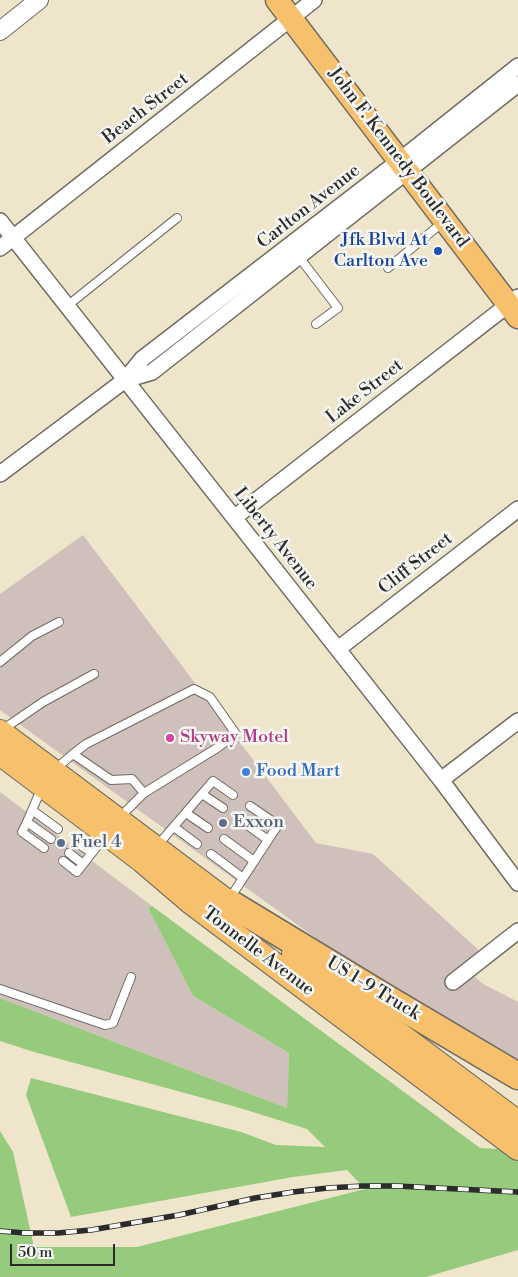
<!DOCTYPE html>
<style>
body{margin:0}
#map{position:relative;width:518px;height:1277px;overflow:hidden;background:#eee5ca;font-family:"Libre Bodoni",serif}
canvas{display:block}
.scale{position:absolute;left:10px;top:1244px;width:105px;height:22px;box-sizing:border-box;border:2px solid #2b2b2b;border-top:0;padding-left:6px;font-size:15px;line-height:18px;white-space:nowrap;color:#2b2b2b;-webkit-text-stroke:4px #f6f6f2;paint-order:stroke}
</style>
<div id="map">
<canvas width="518" height="1277"></canvas>
<div class="scale">50 m</div>
</div>
<script>
const ctx = document.querySelector('canvas').getContext('2d');
ctx.lineJoin = 'round';
function fillPath(path, color) { ctx.fillStyle = color; ctx.fill(path, 'evenodd'); }
const poly = rows => new Path2D(rows.map(r => 'M' + r).join(''));
function stroke(path, color, width, dash) { ctx.strokeStyle = color; ctx.lineWidth = width; ctx.lineCap = dash ? 'butt' : 'round'; ctx.setLineDash(dash || []); ctx.stroke(path); }
function write(font, color, halo, rows, align = 'center') {
  ctx.font = font + ' "Libre Bodoni",serif'; ctx.lineWidth = 5; ctx.setLineDash([]); ctx.textBaseline = 'middle'; ctx.strokeStyle = halo; ctx.fillStyle = color; for (const [text, x, y, turn = 0] of rows) {
    ctx.save(); ctx.translate(x, y); ctx.rotate((+turn || 0) * Math.PI / 180); ctx.textAlign = isNaN(turn) ? turn : align; if (halo) ctx.strokeText(text, 0, 0); ctx.fillText(text, 0, 0); ctx.restore();
  }
}
fillPath(poly([
 [83,535,316,843,373,854,483,954,466,969,483,984,518,1002,518,1084,0,710,0,594],
 [0,792,152,906,148,908,193,996,289,1053,287,1108,0,998]
]), '#cfc0bb');
fillPath(poly([
 [152,906,480,1148,518,1150,518,1250,426,1277,0,1277,0,1131,13,1152,34,1247,137,1247,365,1189,347,1170,293,1177,71,1217,26,1095,31,1078,241,1132,276,1145,325,1147,307,1129,240,1108,34,1052,0,1041,0,998,287,1108,289,1053,193,996,148,908]
]), '#96cb7d');
const service = poly([
 [299,257,338,308,316,324],
 [388,268,443,222],
 [67,306,177,218],
 [0,662,32,636,59,622],
 [2,730,43,702,94,674],
 [73,754,86,744,194,689,210,697,236,734,217,748,144,793,119,818],
 [54,770,73,754,111,780,132,779,144,793],
 [42,787,27,822,51,839],
 [202,794,223,808],
 [32,810,58,829],
 [186,813,208,828],
 [239,819,268,840],
 [27,822,22,832,44,848],
 [174,827,197,844],
 [224,839,254,861],
 [77,843,92,853],
 [157,846,213,781,233,795],
 [69,853,83,864],
 [211,854,243,878],
 [63,861,77,872,105,836],
 [230,898,278,825,250,806],
 [0,989,105,1025,113,1023,131,977]
]);
const minor = poly([
 [0,221,441,780,518,883],
 [0,248,314,0],
 [125,380,152,372,518,84],
 [0,474,125,380,142,359,399,161,518,66],
 [235,517,518,297],
 [338,649,518,509],
 [441,780,518,721],
 [453,982,518,931]
]);
const tertiary = poly([
 [0,31,39,0]
]);
const primary = poly([
 [277,0,518,317]
]);
const trunk = poly([
 [0,732,242,913],
 [0,753,143,861,191,902,518,1148],
 [294,953,373,1015,518,1123]
]);
const motorway = poly([
 [228,902,388,999,518,1076]
]);
stroke(service, '#6f6c63', 10);
stroke(minor, '#6f6c63', 18);
stroke(tertiary, '#6f6c63', 20);
stroke(primary, '#6f6c63', 25);
stroke(trunk, '#6f6c63', 26);
stroke(motorway, '#6f6c63', 29);
stroke(service, '#fff', 8);
stroke(minor, '#fff', 15);
stroke(tertiary, '#fff', 18);
stroke(primary, '#f7c06c', 22);
stroke(trunk, '#f7c06c', 24);
stroke(motorway, '#f7c06c', 26);
const rail = poly([
 [0,1231,25,1233,58,1233,91,1230,179,1215,255,1198,293,1192,328,1188,362,1186,397,1186,518,1192]
]);
stroke(rail, '#2b2b2b', 5.5);
stroke(rail, '#f6f6f2', 4, [11]);
for (const [x, y, r, color] of [
 [438,251,5,"#1a4fb4"],
 [170,738,5,"#d1479c"],
 [246,772,5,"#3f7fe0"],
 [223,823,5,"#5c6f8a"],
 [61,843,5,"#5c6f8a"]
]) { const dot = new Path2D(); dot.arc(x, y, r, 0, 2 * Math.PI); ctx.fillStyle = color; ctx.fill(dot); stroke(dot, '#f6f6f2', 2); }
write('18px', '#2b2b2b', '#f6f6f2', [
 ["Beach Street",146,109,-38],
 ["John F. Kennedy Boulevard",398,158,53],
 ["Carlton Avenue",309,207,-38],
 ["Lake Street",365,392,-38],
 ["Liberty Avenue",275,539,52],
 ["Cliff Street",416,564,-38],
 ["Tonnelle Avenue",258,952,37],
 ["US 1-9 Truck",373,989,31]
]);
write('18px', '#164399', '#f6f6f2', [
 ["Jfk Blvd At",428,241],
 ["Carlton Ave",428,262]
], 'right');
write('18px', '#b23c85', '#f6f6f2', [
 ["Skyway Motel",180,738]
], 'left');
write('18px', '#366cbe', '#f6f6f2', [
 ["Food Mart",256,772]
], 'left');
write('18px', '#4e5e75', '#f6f6f2', [
 ["Exxon",233,823],
 ["Fuel 4",71,843]
], 'left');
</script>
